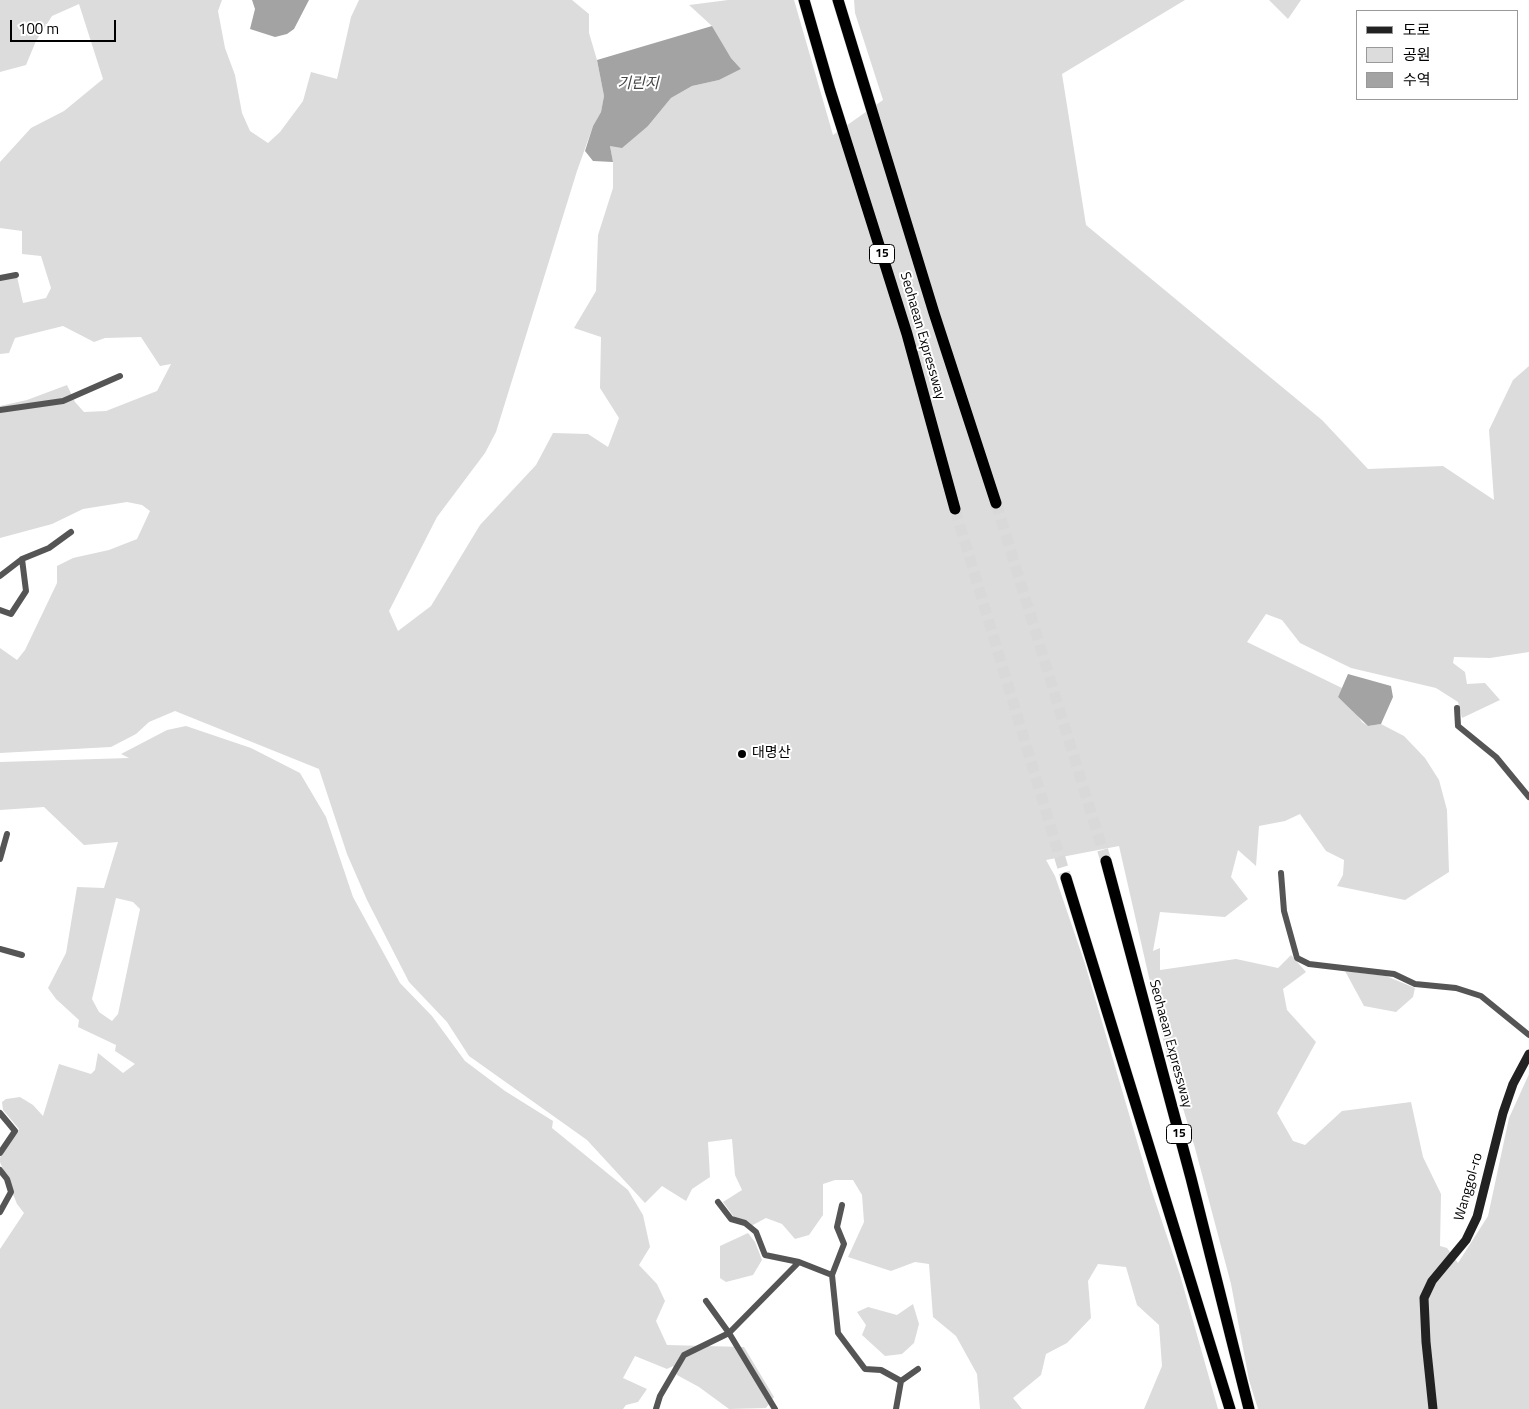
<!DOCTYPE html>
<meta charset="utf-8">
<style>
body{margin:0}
#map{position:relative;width:1529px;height:1409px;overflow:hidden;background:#fff;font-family:"Titillium Web","Noto Sans KR",sans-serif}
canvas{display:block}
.legend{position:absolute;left:1356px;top:10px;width:162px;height:90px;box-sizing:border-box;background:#fff;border:1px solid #999;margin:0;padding:6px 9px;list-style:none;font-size:15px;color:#000}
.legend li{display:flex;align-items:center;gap:10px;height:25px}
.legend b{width:25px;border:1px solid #999}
.scale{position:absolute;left:10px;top:20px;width:106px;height:22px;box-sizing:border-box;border:2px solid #000;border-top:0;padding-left:6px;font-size:15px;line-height:18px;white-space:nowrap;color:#000;-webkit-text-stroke:4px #fff;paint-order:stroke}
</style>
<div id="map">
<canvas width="1529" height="1409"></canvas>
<ul class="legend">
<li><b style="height:6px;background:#222"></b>도로</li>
<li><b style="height:14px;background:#dcdcdc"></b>공원</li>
<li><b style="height:14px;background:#a3a3a3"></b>수역</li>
</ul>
<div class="scale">100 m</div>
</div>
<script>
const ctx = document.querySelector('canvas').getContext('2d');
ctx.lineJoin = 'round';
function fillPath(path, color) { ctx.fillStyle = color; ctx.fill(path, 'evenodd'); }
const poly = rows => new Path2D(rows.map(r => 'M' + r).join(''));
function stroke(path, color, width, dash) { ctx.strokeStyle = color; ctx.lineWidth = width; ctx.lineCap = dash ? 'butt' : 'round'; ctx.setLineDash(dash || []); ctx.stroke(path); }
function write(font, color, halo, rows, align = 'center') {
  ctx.font = font + ' "Titillium Web","Noto Sans KR",sans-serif'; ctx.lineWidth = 4; ctx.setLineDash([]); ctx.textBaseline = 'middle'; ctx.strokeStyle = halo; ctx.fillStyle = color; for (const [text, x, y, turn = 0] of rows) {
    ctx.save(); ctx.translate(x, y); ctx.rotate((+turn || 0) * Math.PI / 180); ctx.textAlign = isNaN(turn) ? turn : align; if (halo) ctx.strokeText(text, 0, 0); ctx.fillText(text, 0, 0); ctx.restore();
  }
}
fillPath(poly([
 [0,0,222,0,218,11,225,48,235,75,242,113,250,131,268,143,280,132,303,101,311,72,337,79,351,17,359,0,572,0,589,14,589,33,597,60,604,96,601,112,593,126,577,171,496,432,485,453,437,517,389,611,398,631,431,606,480,525,536,465,553,433,588,434,608,447,619,418,600,388,601,337,574,328,596,291,598,235,613,188,613,162,610,146,648,126,671,98,692,86,719,80,741,69,731,58,712,26,689,5,728,0,794,0,833,135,883,100,855,13,854,0,1185,0,1062,74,1086,225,1322,420,1368,469,1443,466,1494,500,1489,430,1513,380,1529,366,1529,652,1490,658,1454,657,1453,663,1465,672,1467,684,1485,683,1500,700,1462,718,1458,702,1436,688,1351,668,1300,643,1282,620,1266,614,1247,642,1342,688,1338,697,1355,711,1362,722,1368,726,1381,724,1404,736,1425,758,1439,780,1447,810,1449,872,1405,900,1337,886,1343,875,1344,860,1326,851,1300,814,1285,821,1259,826,1256,866,1238,850,1231,877,1248,899,1225,917,1160,912,1153,951,1160,948,1160,970,1236,959,1278,968,1291,955,1306,972,1283,989,1287,1010,1316,1042,1277,1113,1293,1141,1305,1145,1342,1111,1411,1102,1423,1157,1441,1194,1440,1246,1447,1248,1458,1263,1488,1216,1509,1118,1529,1074,1529,1409,1258,1409,1249,1380,1231,1284,1195,1148,1166,1052,1119,846,1046,860,1055,876,1085,964,1151,1189,1180,1275,1218,1409,1144,1409,1162,1366,1159,1325,1137,1305,1126,1267,1098,1264,1088,1281,1091,1318,1067,1343,1046,1354,1041,1375,1013,1398,1022,1409,980,1409,977,1374,956,1336,933,1317,929,1264,915,1262,891,1271,848,1257,864,1222,862,1195,853,1180,835,1180,823,1184,823,1215,809,1235,795,1239,782,1224,766,1218,751,1226,734,1217,723,1202,742,1190,735,1175,732,1139,708,1142,710,1177,692,1189,686,1201,662,1186,645,1203,587,1140,469,1056,447,1022,409,982,367,900,347,854,319,769,175,711,149,722,136,734,111,747,0,753,0,648,17,660,25,650,57,583,57,566,73,558,109,550,137,539,150,511,142,505,127,502,83,509,52,524,0,538,0,406,27,400,67,385,75,402,84,412,106,411,157,391,171,364,160,366,141,337,105,338,94,342,63,326,15,338,9,353,0,354,0,275,16,272,23,303,46,298,51,288,41,256,22,254,22,231,0,228,0,162,31,128,64,111,103,79,79,4,52,16,36,41,26,65,0,72],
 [1269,0,1301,0,1288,19],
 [186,726,251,748,300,773,326,817,353,897,400,983,432,1016,465,1061,505,1091,553,1121,552,1128,628,1190,643,1215,650,1247,639,1265,657,1284,665,1301,656,1321,667,1345,744,1347,774,1397,766,1408,729,1409,699,1387,677,1375,673,1366,667,1369,635,1356,623,1378,647,1389,638,1402,626,1405,623,1409,0,1409,0,1249,24,1213,17,1204,0,1162,0,1158,10,1141,19,1129,3,1110,2,1102,6,1099,20,1097,33,1105,43,1116,59,1064,91,1074,95,1070,98,1053,123,1073,135,1064,115,1051,116,1045,78,1027,79,1020,56,999,48,988,66,953,77,887,104,888,118,842,84,845,44,807,0,810,0,762,129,758,121,754,167,730],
 [116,898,133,902,140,909,118,1014,112,1021,99,1012,92,999],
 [1345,971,1386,976,1415,988,1413,997,1396,1012,1364,1006],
 [748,1233,755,1242,762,1260,753,1275,726,1282,720,1278,720,1246],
 [913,1304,919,1324,914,1343,902,1354,885,1356,862,1335,866,1325,857,1312,868,1307,897,1315]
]), '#dcdcdc');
fillPath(poly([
 [252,0,309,0,294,29,287,34,275,37,250,29,255,9],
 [712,26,731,58,741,69,719,80,692,86,671,98,648,126,622,148,610,146,613,162,593,161,585,151,593,126,601,112,604,96,597,60],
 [1348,674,1391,686,1393,697,1381,724,1368,726,1338,697]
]), '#a3a3a3');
stroke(poly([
 [996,503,1106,861],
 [955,509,1066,878]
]), '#d9d9d9', 11, [11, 5.5]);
const highway = poly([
 [804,0,830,90,907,334,955,509],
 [838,0,934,313,996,503],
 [1106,861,1191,1178,1249,1409],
 [1066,878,1230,1409]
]);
stroke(highway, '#dbdbdb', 12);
stroke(poly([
 [0,278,16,275],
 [0,410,63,401,120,376],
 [0,576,22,559,49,548,71,532],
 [0,610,11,614,26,591,22,559],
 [1457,708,1458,726,1496,757,1529,797],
 [0,859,7,834],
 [1281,873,1284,911,1297,958,1309,964,1394,974,1415,984,1456,988,1481,996,1529,1035],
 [0,949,22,955],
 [0,1113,15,1131,0,1153],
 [0,1170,7,1179,11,1192,0,1212],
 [718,1202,731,1219,745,1223,756,1232,765,1255,799,1262],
 [832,1275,844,1244,837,1227,842,1205],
 [706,1301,729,1333,775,1409],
 [901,1381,918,1369],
 [656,1409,660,1396,684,1355,729,1333,799,1262,832,1275,838,1333,865,1369,881,1370,901,1381,896,1409]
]), '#555', 6);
stroke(poly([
 [1433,1409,1426,1342,1424,1298,1432,1281,1466,1240,1477,1217,1503,1113,1513,1084,1529,1054]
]), '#222', 9);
stroke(highway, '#000', 11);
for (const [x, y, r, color] of [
 [742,754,5,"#000"]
]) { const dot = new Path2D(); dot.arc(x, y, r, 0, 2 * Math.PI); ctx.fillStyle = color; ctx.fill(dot); stroke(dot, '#fff', 2); }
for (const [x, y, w] of [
 [882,254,25],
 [1179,1134,25]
]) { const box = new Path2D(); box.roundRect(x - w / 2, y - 9.5, w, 19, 4); ctx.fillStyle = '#fff'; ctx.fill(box); stroke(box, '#000', 1); }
write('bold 12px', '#000', null, [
 ["15",882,254],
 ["15",1179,1134]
]);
write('14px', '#000', '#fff', [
 ["Seohaean Expressway",922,336,74],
 ["Seohaean Expressway",1170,1044,75],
 ["Wanggol-ro",1469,1187,-74]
]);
write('14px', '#000', '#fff', [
 ["대명산",752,754]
], 'left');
write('italic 15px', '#444', '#fff', [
 ["기린지",638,84]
]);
</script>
